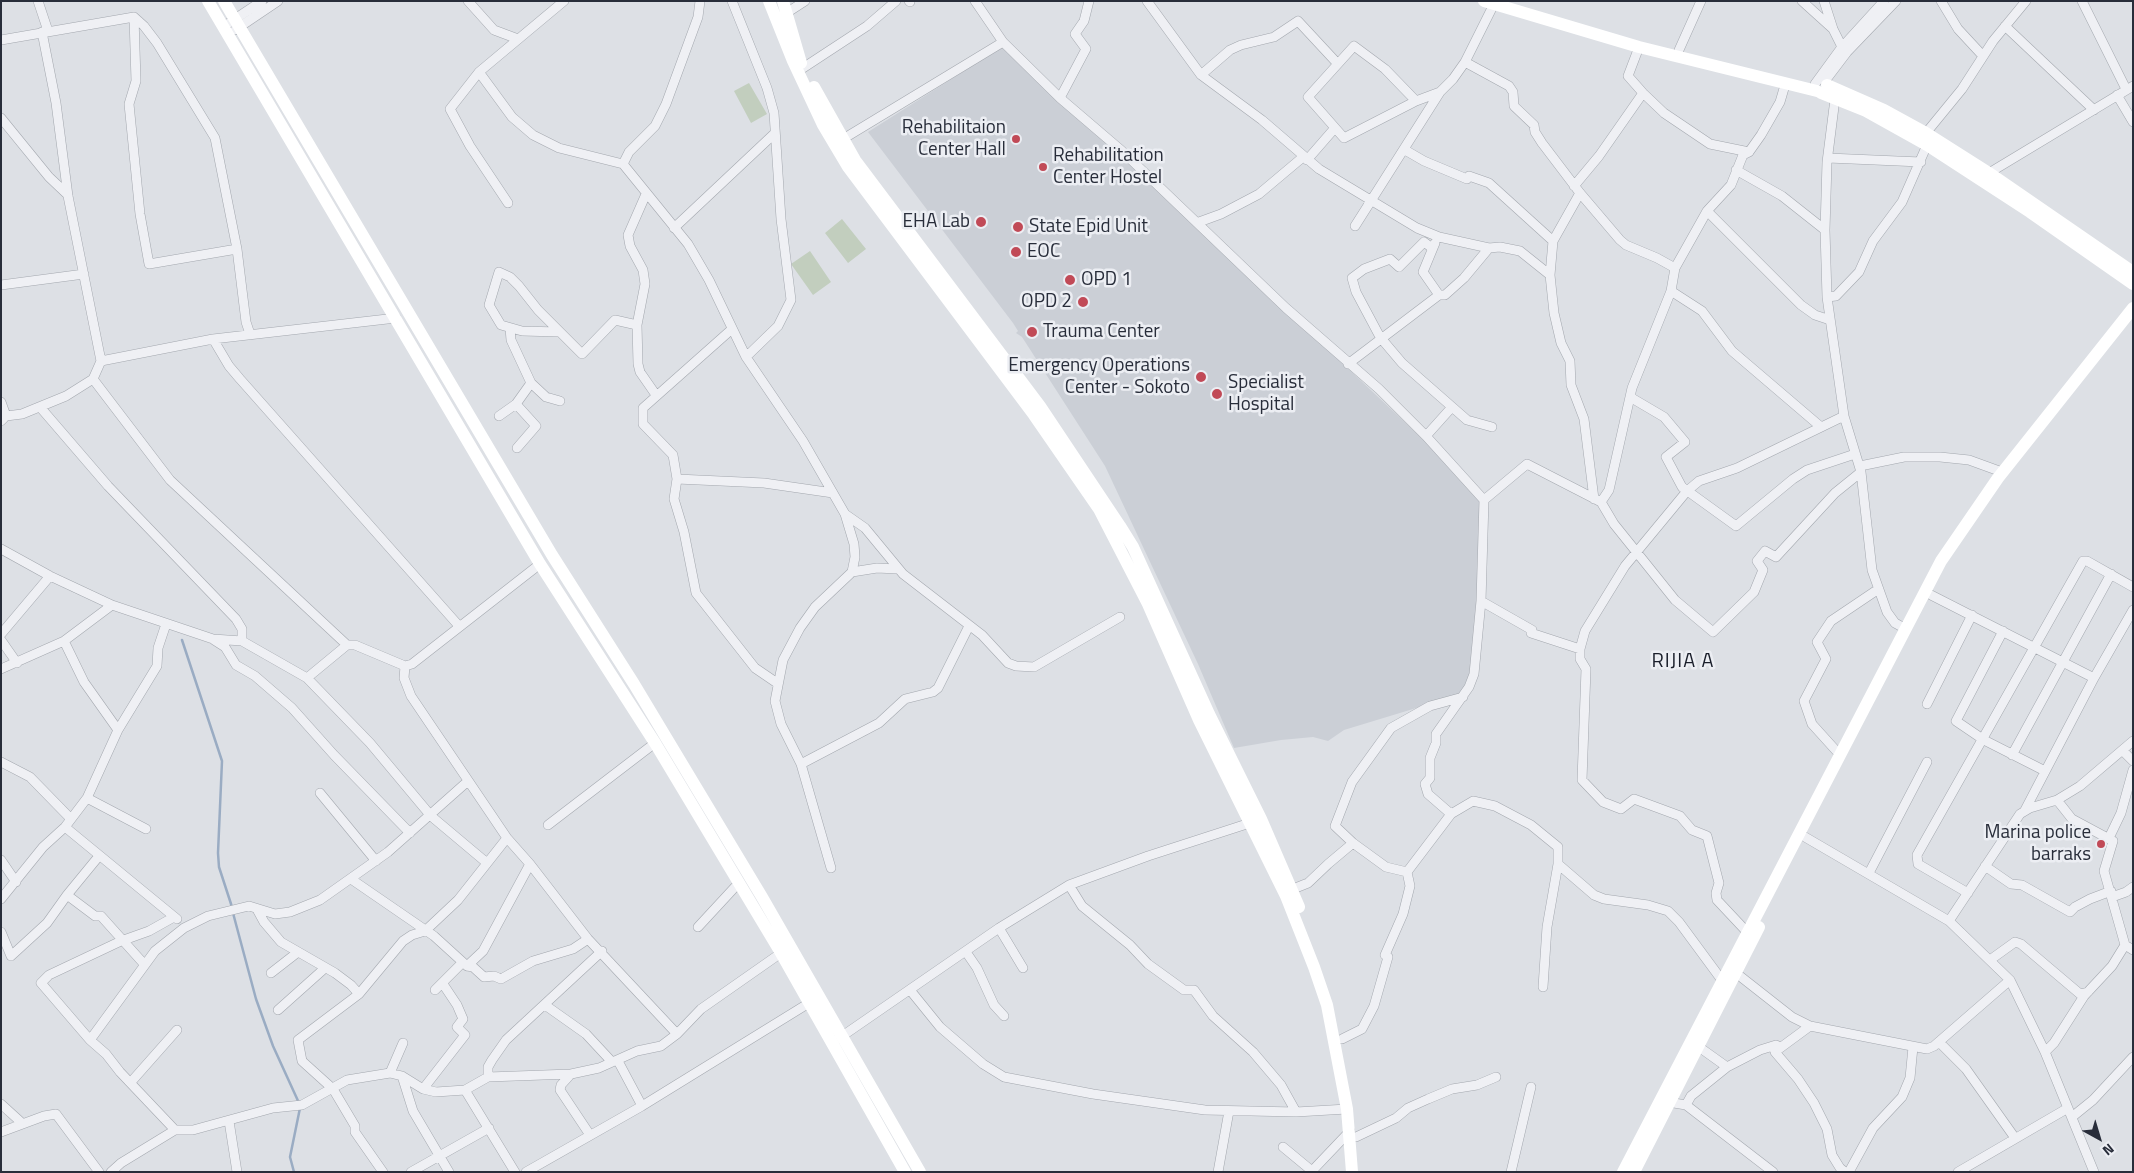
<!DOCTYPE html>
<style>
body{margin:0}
#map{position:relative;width:2134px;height:1173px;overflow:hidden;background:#dde0e5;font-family:"Titillium Web",sans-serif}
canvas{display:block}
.frame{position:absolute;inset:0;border:2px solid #282d3a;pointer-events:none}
.north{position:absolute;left:2074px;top:1113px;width:50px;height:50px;-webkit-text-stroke:4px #eceef3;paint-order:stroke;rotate:141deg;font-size:14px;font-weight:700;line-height:20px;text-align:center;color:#282d3a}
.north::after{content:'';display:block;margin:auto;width:18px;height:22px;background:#282d3a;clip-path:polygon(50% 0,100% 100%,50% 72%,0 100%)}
</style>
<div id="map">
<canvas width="2134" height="1173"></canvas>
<div class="frame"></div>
<div class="north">N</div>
</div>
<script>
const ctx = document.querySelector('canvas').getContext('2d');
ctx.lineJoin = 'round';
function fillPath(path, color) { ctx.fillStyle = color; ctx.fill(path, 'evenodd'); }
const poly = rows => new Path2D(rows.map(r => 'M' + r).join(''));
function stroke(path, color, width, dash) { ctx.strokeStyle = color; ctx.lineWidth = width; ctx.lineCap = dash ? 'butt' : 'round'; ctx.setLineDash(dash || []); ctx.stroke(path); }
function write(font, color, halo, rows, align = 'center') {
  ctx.font = font + ' "Titillium Web",sans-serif'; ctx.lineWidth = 5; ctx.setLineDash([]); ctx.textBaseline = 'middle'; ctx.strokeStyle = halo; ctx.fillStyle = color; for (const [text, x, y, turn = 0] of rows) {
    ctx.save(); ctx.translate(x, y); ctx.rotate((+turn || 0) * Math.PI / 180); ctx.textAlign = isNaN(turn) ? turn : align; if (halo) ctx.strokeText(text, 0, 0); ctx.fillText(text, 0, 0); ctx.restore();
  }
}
fillPath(poly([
 [1005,45,1480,493,1479,587,1471,682,1459,695,1344,730,1328,741,1313,737,1281,740,1234,748,1198,664,1105,466,1022,337,1016,333,1018,331,1013,323,868,132]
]), '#cbcfd6');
fillPath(poly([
 [749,83,767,114,751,123,734,91],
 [842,219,866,249,848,263,825,233],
 [810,251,831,282,813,295,791,264]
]), '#c2cebe');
stroke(poly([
 [182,640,222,761,218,853,219,867,232,907],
 [233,913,256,999,273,1046,299,1103],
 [294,1172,290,1157,300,1108]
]), '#9aacc3', 2.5);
const street = poly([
 [38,1,48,31],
 [468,1,494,30,518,39],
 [732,1,767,88,774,113,781,219,791,300,778,326,746,357],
 [909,1,910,2],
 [975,1,1003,42],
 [1147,1,1201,75,1262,120,1319,169,1417,228,1439,237,1489,248,1500,247,1520,251,1550,275],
 [1802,1,1833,29],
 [1824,1,1833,29,1842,47],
 [1941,1,1958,29,1983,56],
 [2082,1,2126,89],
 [788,12,805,1],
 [134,17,136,81,129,104,140,214,149,264,237,249],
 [2005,26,2094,110],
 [223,27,262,1],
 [235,30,278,1],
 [1,40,134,17,144,26,157,43,215,138,237,249,246,322,250,334],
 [1639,47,1628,76,1643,93,1664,113,1710,144,1749,152],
 [1679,50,1701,1],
 [1465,62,1509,86,1513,92,1514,106,1534,125,1535,132,1542,143,1580,193,1620,240,1626,245,1657,258,1675,268],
 [803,68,867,26,896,1],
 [479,72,512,117,533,135,559,148,623,164,688,244,709,280,746,357,803,441,845,514,865,528,903,574,982,635,1008,663,1016,666,1034,667,1120,617],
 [1201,75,1230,50,1241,45,1274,37,1298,21,1337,63],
 [1825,81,1847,52,1896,1],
 [1815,84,1842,47,1884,1],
 [2117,95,2133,122],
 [1060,98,1086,49,1075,34,1084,21,1089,1],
 [1835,99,1827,162,1825,230,1827,297,1844,416,1861,472,1872,570,1887,612,1895,623,1906,629],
 [1416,101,1385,69,1354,46,1308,97,1344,138,1416,101,1440,92,1453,79,1465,62,1494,4],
 [1,118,49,177,68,195],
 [1926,133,1962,89,1993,41,2026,1],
 [843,139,1003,42,1060,98,1122,151,1286,308,1379,389,1426,436,1484,500,1481,601,1474,674,1469,687,1436,734,1436,743,1430,758,1430,778,1425,784,1428,794,1451,814],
 [1405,150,1424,161,1467,179,1469,176,1489,183,1553,241],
 [1828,158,1921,162],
 [1307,160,1334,129],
 [623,164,629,152,655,126,666,104,698,17,700,1],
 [1736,170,1782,196,1825,230],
 [1989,173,2133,86],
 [1574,186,1599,156,1643,93],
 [1580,193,1553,241,1550,275,1554,313,1561,343,1570,361,1571,385,1584,419,1594,499],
 [646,194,628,235,630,246,643,270,645,284,637,325,638,364,640,372,656,395],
 [508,203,470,146,450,109,479,72,564,1],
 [1707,211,1801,305,1815,315,1830,320],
 [1199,222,1221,214,1259,194,1303,157],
 [1355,226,1440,92],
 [674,228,775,133],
 [1432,248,1424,242,1399,267,1390,259,1364,269,1352,278,1356,292,1380,337,1402,363,1467,420,1492,427],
 [1,285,84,274],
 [1671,291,1702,311,1732,351,1821,427],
 [1439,295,1445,295,1464,278,1489,248],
 [1827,297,1836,296,1859,272,1873,241,1902,202,1927,145],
 [510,328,511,340,531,383,546,397,560,401],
 [732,329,643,408,643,424,673,455,677,479,674,499,684,532,696,593,755,668,777,683],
 [559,332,522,331,501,325,489,305,499,272,510,277,519,286,538,310,582,354,615,320,637,325],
 [213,339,229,366,240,379,459,626],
 [101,361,213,339,396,318],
 [1348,364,1439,295,1423,272,1435,243],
 [93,379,170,480,347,645,355,645,405,666,412,664,540,564],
 [1630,397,1664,417,1685,442,1666,457,1682,487,1736,526,1793,479,1807,470,1855,454],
 [1,402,6,416],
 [516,404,536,426,517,448],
 [40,407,108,486,236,619,242,629,242,641],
 [499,416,516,404,531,383],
 [1,421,6,416,22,414,66,396,93,379,101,361,68,196,56,103,42,32],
 [1426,436,1452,407],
 [1860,466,1904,457,1940,457,1969,460,2002,472],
 [677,479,764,483,833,493],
 [1484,500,1527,464,1601,502,1614,524,1675,600,1713,632,1754,592,1763,570,1757,561,1765,551,1776,557,1835,493,1861,472],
 [1601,502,1609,490,1632,388,1671,291,1675,268,1707,211,1731,185,1743,155,1749,152,1761,135,1780,102,1785,85],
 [1,549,50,576,112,605,213,639,242,641,307,678,370,743,431,816,487,863],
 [852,572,877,568,897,569],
 [1931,595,2094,678],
 [1481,601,1532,630,1531,633,1580,649],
 [2003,631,1956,721,1984,740,2045,771],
 [1,634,50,576],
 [1,640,17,663],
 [214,640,225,647,236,665,255,676,292,708,334,755,410,833],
 [64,641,84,682,118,730],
 [405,666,404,678,411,696,507,838,530,864,588,939,677,1034],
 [1,669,64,641,112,605],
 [307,678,347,645],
 [1463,697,1430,706,1391,728,1352,782,1335,826,1353,843,1386,867,1407,872,1451,814,1473,801,1495,806,1531,825,1558,847,1558,864,1547,927,1543,987],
 [1927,704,1972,615],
 [2123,751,2133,761],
 [1840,755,1812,724,1804,701,1826,659,1817,642,1831,621,1877,590],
 [2012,755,2111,574],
 [1,762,30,777,71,819],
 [801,764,879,723,905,699,933,692,938,688,969,626],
 [320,793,376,861],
 [87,798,146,829],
 [2057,800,2072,819,2113,841,2104,871,2125,945,2133,950],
 [2025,810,2094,678,2133,610],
 [548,825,655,743],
 [65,827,177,919],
 [1805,837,1949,921,2010,980,2045,1052,2094,1172],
 [2109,838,2121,813,2133,770],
 [99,856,67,895,95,916,101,916,144,964],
 [1,860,16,882],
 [1558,864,1594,895,1604,899,1648,905,1668,911,1679,922,1721,979],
 [1985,866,2011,884,2022,885,2070,912,2075,907,2090,899,2111,891],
 [831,868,801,764,781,724,775,701,783,660,800,628,815,607,852,572,855,557,854,544,845,514],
 [1869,873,1927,762],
 [351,879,434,936,467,966,483,951,530,864],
 [1069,885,1082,906,1130,945,1148,964,1184,990,1194,990,1213,1016,1253,1052,1281,1085,1296,1112],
 [1293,889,1308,883,1328,864,1353,843],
 [1968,893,1918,864,1917,855,2083,561,2087,561,2133,587],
 [2112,897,2126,892,2133,887],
 [1,899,43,847,65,827,87,798,118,730,157,666,158,648,166,624],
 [258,911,264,922,281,942,335,973,351,985,359,994],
 [174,917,149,931,121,941,49,975,41,983,90,1040,106,1054,120,1072,175,1130],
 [1949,921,2020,814,2030,808,2057,800,2080,786,2133,741],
 [698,927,735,887],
 [999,928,1023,968],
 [1,932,11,956,47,923,67,895],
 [1747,932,1717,900,1716,893,1719,883,1707,836,1692,830,1680,816,1634,799,1621,809,1603,802,1582,780,1586,669,1580,659,1580,649,1585,631,1625,566,1687,491,1699,481,1737,468,1844,416],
 [966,952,977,968,994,1005,1004,1016],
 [1990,960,2015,942,2021,944,2080,994,2088,992],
 [467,966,473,967,484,977,494,976,501,979,533,961,573,949,588,939],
 [271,973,298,952],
 [1736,973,1792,1017,1810,1026,1927,1049,1934,1046,2010,980],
 [435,990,462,963],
 [910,990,940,1027,983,1064,1004,1077,1093,1094,1205,1110,1296,1112,1347,1109],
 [545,1005,586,1034,612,1062],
 [278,1010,325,968],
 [838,1039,999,928,1069,885,1148,856,1253,822],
 [1342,1039,1362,1029,1374,1006,1388,957,1385,955,1403,914,1410,886,1407,872],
 [90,1040,155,951,184,928,208,916,249,906,275,914,290,912,320,900,388,852,468,781],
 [1939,1042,1966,1069,2015,1138],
 [1699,1047,1727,1067],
 [1776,1051,1810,1026],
 [1775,1052,1798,1079,1814,1103,1827,1129,1832,1155,1840,1168,1845,1172],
 [2045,1052,2054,1043,2084,996,2112,966,2125,945],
 [618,1061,642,1106],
 [390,1073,403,1043],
 [571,1074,561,1085,560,1090,590,1135],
 [402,1076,413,1111,449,1172],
 [488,1077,488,1067,492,1060,506,1040,602,951],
 [131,1082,177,1030],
 [423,1089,465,1035,457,1027,463,1019,457,1005,443,984],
 [465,1090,515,1172],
 [1668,1102,1686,1105,1773,1172],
 [1,1104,23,1124],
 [1686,1105,1691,1096,1727,1067,1760,1050,1776,1045,1780,1047,1775,1052],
 [2072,1117,2093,1100,2133,1057],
 [229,1121,237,1172],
 [1,1132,44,1116,56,1114,99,1172],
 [1356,1137,1396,1118,1408,1108,1428,1099,1452,1089,1477,1085,1496,1077],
 [1283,1147,1312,1171],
 [111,1172,121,1163,175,1130,193,1130,273,1108,302,1105,347,1080,390,1073,402,1076,423,1089,436,1092,465,1090,488,1077,571,1074,599,1068,637,1051,661,1046,677,1034,701,1009,781,953],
 [383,1172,355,1132,355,1126,333,1089,302,1061,298,1040,359,994,403,941,412,935,425,931,458,900,507,838],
 [411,1172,489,1128],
 [526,1172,642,1106,809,1003],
 [1218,1172,1229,1111],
 [1311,1172,1350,1131],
 [1511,1172,1531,1087],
 [1849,1172,1873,1128,1902,1097,1910,1078,1913,1047],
 [1958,1172,2068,1108]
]);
stroke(street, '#a3a7ae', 10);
stroke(street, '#eff0f4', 9);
stroke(poly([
 [208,1,540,564,655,743,781,953,905,1172],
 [224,1,552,555,634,684,762,897,920,1172],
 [769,1,793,61,823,125,848,167,1034,415,1099,509,1148,604,1199,720,1286,896,1314,967,1327,1005,1347,1109,1352,1172],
 [783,1,801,63],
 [1484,1,1639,47,1817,91],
 [1827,85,1884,110,1926,133,1989,173,2133,272],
 [814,87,855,160,1040,406,1120,526,1133,547,1209,714,1261,819,1299,907],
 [1821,93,1866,111,1927,145,2030,212,2133,284],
 [1623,1172,1941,561,1998,478,2133,308],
 [1634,1172,1759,927]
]), '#fff', 12);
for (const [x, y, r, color] of [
 [1016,139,5,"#c14a57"],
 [1043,167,5,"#c14a57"],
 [981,222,6,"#c14a57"],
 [1018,227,6,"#c14a57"],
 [1016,252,6,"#c14a57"],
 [1070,280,6,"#c14a57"],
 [1083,302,6,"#c14a57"],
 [1032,332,6,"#c14a57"],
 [1201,377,6,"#c14a57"],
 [1217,394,6,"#c14a57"],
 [2101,844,5,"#c14a57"]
]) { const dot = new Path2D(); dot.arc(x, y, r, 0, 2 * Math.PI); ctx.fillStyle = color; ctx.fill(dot); stroke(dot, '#eceef3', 2); }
write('19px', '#282d3a', '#eceef3', [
 ["Rehabilitaion",1006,128,"right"],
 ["Center Hall",1006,150,"right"],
 ["Rehabilitation",1053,156],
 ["Center Hostel",1053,178],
 ["EHA Lab",970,222,"right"],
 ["State Epid Unit",1029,227],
 ["EOC",1027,252],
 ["OPD 1",1081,280],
 ["OPD 2",1072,302,"right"],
 ["Trauma Center",1043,332],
 ["Emergency Operations",1190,366,"right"],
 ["Center - Sokoto",1190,388,"right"],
 ["Specialist",1228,383],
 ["Hospital",1228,405],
 ["Marina police",2091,833,"right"],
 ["barraks",2091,855,"right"]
], 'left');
ctx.letterSpacing = '1px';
write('20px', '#1a1f2b', '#eceef3', [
 ["RIJIA A",1683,662]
]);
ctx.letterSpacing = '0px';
</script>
